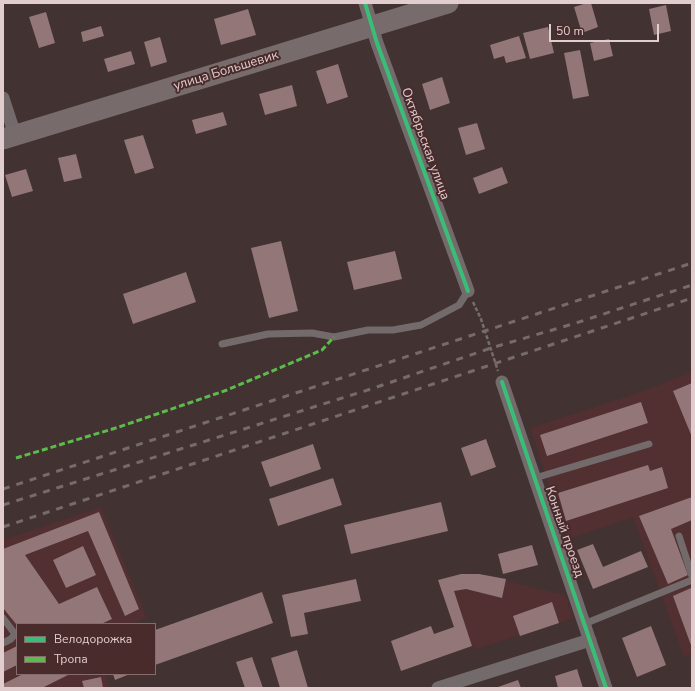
<!DOCTYPE html>
<meta charset="utf-8">
<style>
body{margin:0}
#map{position:relative;width:695px;height:691px;overflow:hidden;background:#423232;font-family:"Nunito Sans",sans-serif}
canvas{display:block}
.frame{position:absolute;inset:0;border:4px solid #e1cdcd;pointer-events:none}
.legend{position:absolute;left:16px;top:623px;width:140px;height:52px;box-sizing:border-box;background:#492b2c;border:1px solid #866c6c;margin:0;padding:5px 7px;list-style:none;font-size:12px;color:#e1cdcd}
.legend li{display:flex;align-items:center;gap:8px;height:20px}
.legend b{width:20px;border:1px solid #866c6c}
.scale{position:absolute;left:549px;top:24px;width:110px;height:18px;box-sizing:border-box;border:2px solid #e1cdcd;border-top:0;padding-left:5px;font-size:12px;line-height:14px;white-space:nowrap;color:#e1cdcd;-webkit-text-stroke:3px #492b2c;paint-order:stroke}
</style>
<div id="map">
<canvas width="695" height="691"></canvas>
<div class="frame"></div>
<ul class="legend">
<li><b style="height:5px;background:#3abd76"></b>Велодорожка</li>
<li><b style="height:5px;background:#5cbc4b"></b>Тропа</li>
</ul>
<div class="scale">50 m</div>
</div>
<script>
const ctx = document.querySelector('canvas').getContext('2d');
ctx.lineJoin = 'round';
function fillPath(path, color) { ctx.fillStyle = color; ctx.fill(path, 'evenodd'); }
const poly = rows => new Path2D(rows.map(r => 'M' + r).join(''));
function stroke(path, color, width, dash) { ctx.strokeStyle = color; ctx.lineWidth = width; ctx.lineCap = dash ? 'butt' : 'round'; ctx.setLineDash(dash || []); ctx.stroke(path); }
function write(font, color, halo, rows, align = 'center') {
  ctx.font = font + ' "Nunito Sans",sans-serif'; ctx.lineWidth = 4; ctx.setLineDash([]); ctx.textBaseline = 'middle'; ctx.strokeStyle = halo; ctx.fillStyle = color; for (const [text, x, y, turn = 0] of rows) {
    ctx.save(); ctx.translate(x, y); ctx.rotate((+turn || 0) * Math.PI / 180); ctx.textAlign = isNaN(turn) ? turn : align; if (halo) ctx.strokeText(text, 0, 0); ctx.fillText(text, 0, 0); ctx.restore();
  }
}
fillPath(poly([
 [692,372,692,654,684,657,633,517,567,539,530,428,641,392],
 [101,507,147,618,131,624,17,624,17,674,106,674,109,688,3,688,3,540],
 [461,574,479,574,565,595,574,618,476,649,454,627,438,580]
]), '#522f31');
fillPath(poly([
 [587,3,591,3,598,27,582,33,574,7],
 [666,5,671,31,654,35,649,9],
 [248,9,256,35,221,45,214,19],
 [46,12,55,43,39,48,29,17],
 [101,26,104,36,83,42,81,32],
 [548,27,554,53,530,59,523,33],
 [519,36,526,58,506,63,504,56,494,59,490,45],
 [160,37,167,62,151,67,144,42],
 [609,39,613,56,594,61,590,43],
 [580,50,589,96,573,99,564,53],
 [131,51,135,64,108,72,104,59],
 [338,64,348,97,327,104,316,71],
 [442,77,450,103,430,110,422,84],
 [292,85,297,106,265,115,259,94],
 [223,112,227,125,196,134,192,120],
 [477,123,485,149,466,155,458,128],
 [143,135,154,168,135,174,124,140],
 [76,154,82,178,64,182,58,158],
 [502,167,508,183,479,194,473,178],
 [26,169,33,191,12,197,5,175],
 [281,241,298,311,269,318,251,248],
 [395,251,402,279,354,290,347,262],
 [186,272,196,302,133,324,123,294],
 [692,383,692,437,673,391],
 [641,402,648,423,547,456,540,435],
 [486,439,496,467,471,476,461,448],
 [313,444,321,469,270,487,261,462],
 [648,465,650,471,662,467,668,488,566,521,558,493],
 [333,478,342,505,278,526,269,499],
 [692,497,692,520,671,529,688,575,668,584,639,516],
 [441,502,448,531,351,554,344,525],
 [99,512,139,609,125,616,88,531,25,555,59,604,97,587,112,619,101,624,16,624,3,608,3,549],
 [593,544,603,567,641,551,648,567,593,589,577,550],
 [532,545,538,565,503,574,498,554],
 [83,546,96,575,66,588,53,560],
 [461,574,479,574,506,579,502,598,466,589,454,591,472,646,401,671,391,641,431,626,434,634,454,627,438,580],
 [356,579,361,601,304,613,308,634,291,637,282,595],
 [691,588,692,590,692,648,673,596],
 [262,592,273,623,155,665,155,630],
 [552,602,559,623,520,636,513,616],
 [651,626,666,665,637,677,622,638],
 [17,646,17,665,3,672,3,653],
 [297,650,308,688,280,688,271,658],
 [252,657,263,688,245,688,236,662],
 [577,669,583,688,558,688,555,676],
 [23,674,70,674,42,688,3,688,3,684],
 [113,674,130,674,115,680],
 [101,677,103,688,84,688,82,681],
 [518,680,521,688,495,688]
]), '#927678');
stroke(poly([
 [473,302,481,319,498,371]
]), '#756d6d', 2.5, [4, 2]);
stroke(poly([
 [222,344,268,334,312,333,334,337,368,330,393,330,421,325,459,305,468,291],
 [535,478,649,444],
 [679,536,692,576],
 [3,618,15,634,11,639,3,643],
 [584,624,692,580]
]), '#736b6b', 7);
stroke(poly([
 [365,3,377,43,468,291],
 [3,98,15,135],
 [502,382,606,688],
 [438,688,590,640]
]), '#736b6b', 13);
stroke(poly([
 [3,139,448,3]
]), '#776b6b', 21);
stroke(poly([
 [3,489,692,263],
 [3,505,374,388,491,348,576,323,692,285],
 [3,527,692,298]
]), '#756b6c', 3, [7, 7]);
stroke(poly([
 [16,458,119,427,227,390,322,350,334,337]
]), '#5cbc4b', 3, [6, 3]);
stroke(poly([
 [365,3,377,43,468,291],
 [502,382,606,688]
]), '#3abd76', 4);
write('13px', '#e1cdcd', '#492b2c', [
 ["улица Большевик",226,71,-17],
 ["Октябрьская улица",425,144,70],
 ["Конный проезд",564,532,71]
]);
</script>
